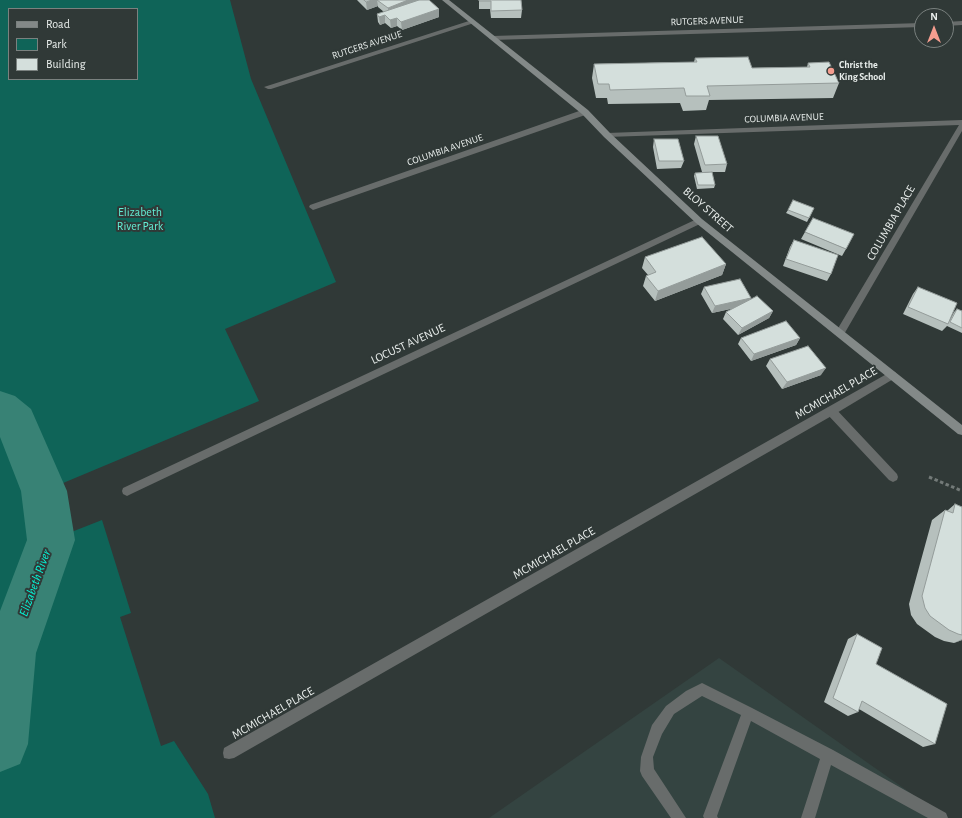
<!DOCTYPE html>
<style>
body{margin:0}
#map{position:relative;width:962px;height:818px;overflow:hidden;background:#303937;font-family:"Alegreya Sans",sans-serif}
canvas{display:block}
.legend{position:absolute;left:8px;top:8px;width:130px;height:72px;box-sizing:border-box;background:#303937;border:1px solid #7a817f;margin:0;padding:5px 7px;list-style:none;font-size:12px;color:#e9eeec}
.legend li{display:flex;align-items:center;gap:8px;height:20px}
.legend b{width:20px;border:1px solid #7a817f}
.north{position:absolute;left:914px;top:8px;width:40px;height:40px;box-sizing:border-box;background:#303937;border:1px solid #7a817f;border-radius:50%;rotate:0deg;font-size:11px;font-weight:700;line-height:16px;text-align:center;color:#e9eeec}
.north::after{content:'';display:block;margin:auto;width:14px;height:18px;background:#f59d8f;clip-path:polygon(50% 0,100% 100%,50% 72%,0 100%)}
</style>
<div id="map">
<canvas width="962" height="818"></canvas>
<ul class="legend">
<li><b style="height:5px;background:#838988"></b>Road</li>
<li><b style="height:11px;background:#0f6458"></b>Park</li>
<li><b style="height:11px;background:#d4dfdc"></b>Building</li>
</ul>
<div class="north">N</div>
</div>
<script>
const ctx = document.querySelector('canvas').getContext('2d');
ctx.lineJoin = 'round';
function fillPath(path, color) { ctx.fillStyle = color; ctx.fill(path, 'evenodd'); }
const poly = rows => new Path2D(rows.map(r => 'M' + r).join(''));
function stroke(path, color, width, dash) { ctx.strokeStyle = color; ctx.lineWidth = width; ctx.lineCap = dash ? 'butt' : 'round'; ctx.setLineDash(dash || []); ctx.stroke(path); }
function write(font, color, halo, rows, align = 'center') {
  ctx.font = font + ' "Alegreya Sans",sans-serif'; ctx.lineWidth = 4; ctx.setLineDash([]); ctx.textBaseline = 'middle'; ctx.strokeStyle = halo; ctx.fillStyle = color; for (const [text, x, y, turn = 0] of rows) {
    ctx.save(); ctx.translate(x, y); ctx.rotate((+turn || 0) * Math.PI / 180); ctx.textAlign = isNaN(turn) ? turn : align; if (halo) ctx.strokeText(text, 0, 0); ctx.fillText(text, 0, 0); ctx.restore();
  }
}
fillPath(poly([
 [719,658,946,818,489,818]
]), '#344441');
fillPath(poly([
 [0,0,230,0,251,79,336,282,225,329,259,401,44,491,51,540,102,520,131,613,120,617,161,746,174,741,208,794,215,818,0,818],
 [9,9,137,9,137,79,9,79]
]), '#0f6458');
fillPath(poly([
 [0,391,15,396,31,409,67,491,75,540,36,653,28,744,20,764,0,772,0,611,27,540,21,491,0,437,0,391]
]), '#388275');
stroke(poly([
 [929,477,962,491]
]), '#737a78', 3, [3.5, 2.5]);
fillPath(poly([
 [831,407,835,408,897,474,898,477,897,480,893,482,889,480,827,414,826,411,827,408,831,407],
 [702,683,752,708,833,750,946,813,948,818,928,818,831,765,815,818,801,818,820,759,751,721,717,816,718,818,704,818,703,816,741,715,702,696,674,714,662,734,653,757,654,769,686,818,671,818,642,776,640,771,641,757,652,725,666,706,686,691,702,683]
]), '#686c6b');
fillPath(poly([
 [472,20,475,22,474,23,271,89,268,89,264,87,472,20],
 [962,21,962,25,946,26,946,22,962,21],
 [922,23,922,27,492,40,489,38,492,36,922,23],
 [582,110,585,110,589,112,588,114,316,209,313,210,309,207,310,205,582,110],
 [962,120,962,131,843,336,840,337,837,336,835,333,837,330,959,125,607,137,603,135,607,133,962,120],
 [699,218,703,221,702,223,131,494,127,496,123,494,122,491,123,488,699,218],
 [892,371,895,372,897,375,895,378,835,414,234,758,229,759,224,758,223,753,224,748,892,371]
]), '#686c6b');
fillPath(poly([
 [442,0,449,0,588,110,610,133,702,219,962,425,962,435,958,434,696,223,604,137,582,114,442,0]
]), '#838988');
fillPath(poly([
 [357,0,429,0,439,9,439,17,402,30,397,26,391,28,385,23,380,25,378,22,377,14,384,12,378,7,378,6,367,10],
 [479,0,521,0,522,10,521,18,491,18,490,9,479,9],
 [695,58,752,68,807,67,808,63,839,83,833,98,709,100,706,110,683,111,680,103,608,104,607,98,596,98,592,78,594,64,694,62],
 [696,136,727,164,725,172,702,172,694,144],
 [654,139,684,161,681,168,657,169,653,147],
 [695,173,715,185,714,188,697,189,694,176],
 [814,208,807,222,786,213,788,210],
 [805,232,846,249,842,256,801,239],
 [794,240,831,274,827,281,783,266,790,247],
 [645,257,726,264,722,275,655,301,643,286,646,276,648,275,642,268],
 [704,287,750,300,773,311,769,318,738,335,723,319,726,312,735,308,712,313,701,294],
 [918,287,950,320,954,312,957,309,962,311,962,333,947,326,942,331,903,314,913,294],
 [741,338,800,338,796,345,751,361,738,344],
 [770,359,821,375,782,389,766,366],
 [955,504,962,507,962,640,954,643,944,641,935,637,917,624,911,615,909,604,932,520,945,510,947,511],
 [857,634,876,664,935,744,923,747,859,709,858,712,848,716,824,702,848,639]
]), '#b6c0bd');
fillPath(poly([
 [372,0,377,0,378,6,367,10,366,2],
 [408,0,419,0,388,16,388,8],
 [439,9,439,17,402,30,401,22],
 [385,15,385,23,380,25,379,17],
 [397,18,397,26,391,28,390,20],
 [726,264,722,275,655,301,658,291],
 [751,298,748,305,712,313,715,306],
 [773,311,769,318,738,335,742,328],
 [800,338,796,345,751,361,754,354],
 [826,368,821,375,782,389,787,382],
 [962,639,962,640,954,643]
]), '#949c9a');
const building = poly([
 [364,0,372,0,366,2,364,0],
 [377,0,408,0,388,8,377,0],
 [419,0,429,0,439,9,401,22,397,18,390,20,385,15,379,17,377,14,419,0],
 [479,0,521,0,522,10,491,11,491,1,479,1,479,0],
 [748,57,752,68,810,67,808,63,829,62,839,83,707,86,710,96,686,96,684,88,610,90,609,84,598,84,594,64,697,62,695,58,748,57],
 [696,136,718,136,727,164,705,165,696,136],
 [654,139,678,139,684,161,659,161,654,139],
 [712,172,715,185,698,185,695,173,712,172],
 [793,200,814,208,809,218,788,210,793,200],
 [813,218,854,234,846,249,805,232,813,218],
 [702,237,726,264,658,291,646,276,656,272,645,257,702,237],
 [794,240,838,255,831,274,786,259,794,240],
 [740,279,751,298,715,306,704,287,740,279],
 [918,287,957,303,948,324,908,307,918,287],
 [757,296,773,311,742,328,726,312,757,296],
 [957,309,962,311,962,328,950,322,957,309],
 [786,321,800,338,754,354,741,338,786,321],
 [808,346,826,368,787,382,770,359,808,346],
 [955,504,962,507,962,635,958,634,949,630,930,616,925,608,922,596,945,510,953,513,955,504],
 [857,634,882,648,876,664,947,704,935,744,862,701,858,712,833,698,857,634]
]);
fillPath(building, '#d4dfdc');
stroke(building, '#949c9a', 1);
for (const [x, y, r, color] of [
 [831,71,4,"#f59d8f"]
]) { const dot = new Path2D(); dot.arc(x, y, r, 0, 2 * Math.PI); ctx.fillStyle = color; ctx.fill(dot); stroke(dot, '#303937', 1.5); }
write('10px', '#e9eeec', '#303937', [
 ["RUTGERS AVENUE",707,21,-2],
 ["RUTGERS AVENUE",367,45,-18],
 ["COLUMBIA AVENUE",784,118,-2],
 ["COLUMBIA AVENUE",445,150,-19]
]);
write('bold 10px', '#e9eeec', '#303937', [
 ["Christ the",839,65],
 ["King School",839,77]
], 'left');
write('12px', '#e9eeec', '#303937', [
 ["BLOY STREET",708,210,41],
 ["COLUMBIA PLACE",891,223,-60],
 ["LOCUST AVENUE",408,344,-25],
 ["MCMICHAEL PLACE",836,393,-30],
 ["MCMICHAEL PLACE",554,553,-30],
 ["MCMICHAEL PLACE",273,713,-30]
]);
write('12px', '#63efd6', '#303937', [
 ["Elizabeth",140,212],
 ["River Park",140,226]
]);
write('italic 13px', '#05f6d8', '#303937', [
 ["Elizabeth River",35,583,-70]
]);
</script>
